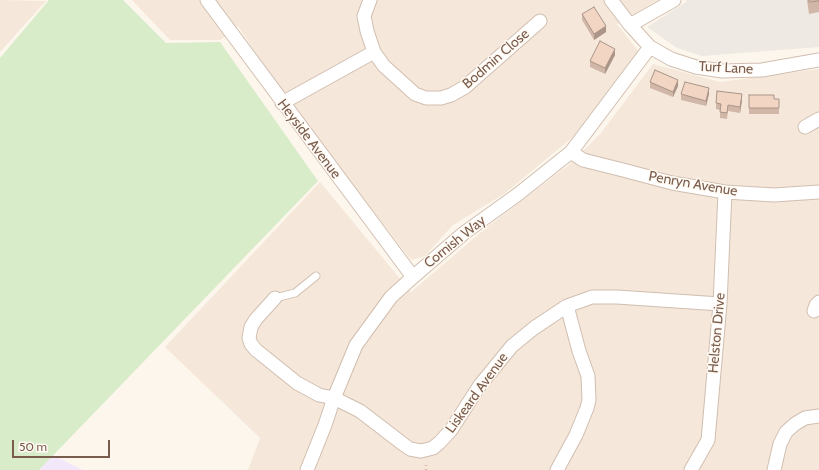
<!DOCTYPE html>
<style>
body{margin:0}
#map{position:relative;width:819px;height:470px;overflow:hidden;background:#fdf6ec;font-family:Cabin,sans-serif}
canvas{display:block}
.scale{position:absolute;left:12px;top:440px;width:98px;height:18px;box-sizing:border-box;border:2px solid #7a5c4d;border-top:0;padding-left:5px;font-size:12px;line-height:14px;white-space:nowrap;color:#7a5c4d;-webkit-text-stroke:3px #fffaf3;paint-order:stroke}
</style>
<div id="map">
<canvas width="819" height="470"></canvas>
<div class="scale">50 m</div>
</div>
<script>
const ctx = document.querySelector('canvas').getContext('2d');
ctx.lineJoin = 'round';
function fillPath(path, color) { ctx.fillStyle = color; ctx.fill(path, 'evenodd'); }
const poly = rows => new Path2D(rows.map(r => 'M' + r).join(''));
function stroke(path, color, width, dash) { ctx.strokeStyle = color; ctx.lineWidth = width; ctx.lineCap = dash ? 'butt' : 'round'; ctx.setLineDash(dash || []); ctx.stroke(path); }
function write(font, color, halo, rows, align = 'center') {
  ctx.font = font + ' Cabin,sans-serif'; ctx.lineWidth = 3; ctx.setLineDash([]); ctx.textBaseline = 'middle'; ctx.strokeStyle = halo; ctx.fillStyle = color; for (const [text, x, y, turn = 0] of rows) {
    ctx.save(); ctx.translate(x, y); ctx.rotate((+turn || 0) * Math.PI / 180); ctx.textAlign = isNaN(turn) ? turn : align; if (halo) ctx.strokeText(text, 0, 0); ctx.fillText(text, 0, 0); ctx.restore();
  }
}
fillPath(poly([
 [0,0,46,1,0,52],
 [132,0,657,0,617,24,639,52,573,137,504,194,453,225,425,256,411,260,279,88,238,26,220,40,170,40],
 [653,64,720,82,819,69,819,470,248,470,260,438,165,347,320,182,411,292,486,228,570,164,601,133]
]), '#f5e8da');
fillPath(poly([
 [686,0,819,0,819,47,702,56,677,48,647,27,686,2]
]), '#efe9e4');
fillPath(poly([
 [53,455,83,470,39,470]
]), '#f3e8fa');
fillPath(poly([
 [49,0,123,0,166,43,220,42,318,181,39,470,0,470,0,58]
]), '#d8ecc9');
const lane = poly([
 [275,298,295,293,316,276]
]);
const street = poly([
 [207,0,413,277],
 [370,0,364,16,367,31,374,52,384,66,415,94,426,98,441,98,451,95,465,87,540,21],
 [611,0,630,25,650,47,671,59,696,67,722,71,762,70,819,60],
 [630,25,674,0],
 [282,103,374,52],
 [805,127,819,119],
 [571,152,583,160,623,170,672,183,725,192,774,195,819,192],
 [275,298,256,319,251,327,249,338,251,344,256,350,297,383,319,395,334,398,360,411,403,444,410,449,421,451,433,448,440,442,451,430,480,385,512,346,534,328,567,306,592,297,617,297,720,304],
 [814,311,816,305,819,302],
 [307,470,325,425,334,398,356,345,391,297,413,277,464,233,517,195,571,152,650,47],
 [557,470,576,435,587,408,589,400,588,376,579,351,567,306],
 [691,470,708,440,720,304,725,192],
 [774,470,780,444,786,432,795,424,805,418,819,416]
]);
stroke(lane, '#d1beb0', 9);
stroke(street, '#d1beb0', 15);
stroke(poly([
 [426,470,426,463]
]), '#d9b8a5', 2.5, [1, 3]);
stroke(lane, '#fff', 7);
stroke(street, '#fff', 13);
fillPath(poly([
 [807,0,819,0,819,12,809,14],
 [582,14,606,32,594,40,582,20],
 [615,55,605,74,590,67,590,61],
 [650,82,678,86,673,97,650,88],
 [681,94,709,94,706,106,681,100],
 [749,95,774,99,779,99,779,114,749,114],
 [742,100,740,113,728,111,727,119,720,118,720,110,716,109,716,103]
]), '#d1b7a8');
fillPath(poly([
 [606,26,606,32,594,40,594,34],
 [615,49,615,55,605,74,605,68],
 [678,80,678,86,673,97,673,92],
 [709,88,709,94,706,106,706,101],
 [742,94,742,100,740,113,740,107]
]), '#aa9588');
const building = poly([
 [809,0,819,0,819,1,809,2,809,0],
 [594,7,606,26,594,34,582,14,594,7],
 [600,41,615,49,605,68,590,61,600,41],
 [655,70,678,80,673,92,650,82,655,70],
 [685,82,709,88,706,101,681,94,685,82],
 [717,91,742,94,740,107,728,105,727,113,720,112,721,104,716,103,717,91],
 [749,95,774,95,774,99,779,99,779,108,749,108,749,95]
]);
fillPath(building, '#f3d5c3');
stroke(building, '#aa9588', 1);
write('14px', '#7a5c4d', '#fffaf3', [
 ["Bodmin Close",496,59,-41],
 ["Turf Lane",726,68,3],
 ["Heyside Avenue",309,139,53],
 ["Penryn Avenue",693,184,10],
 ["Cornish Way",455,242,-39],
 ["Helston Drive",717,333,-85],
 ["Liskeard Avenue",477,393,-54]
]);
</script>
